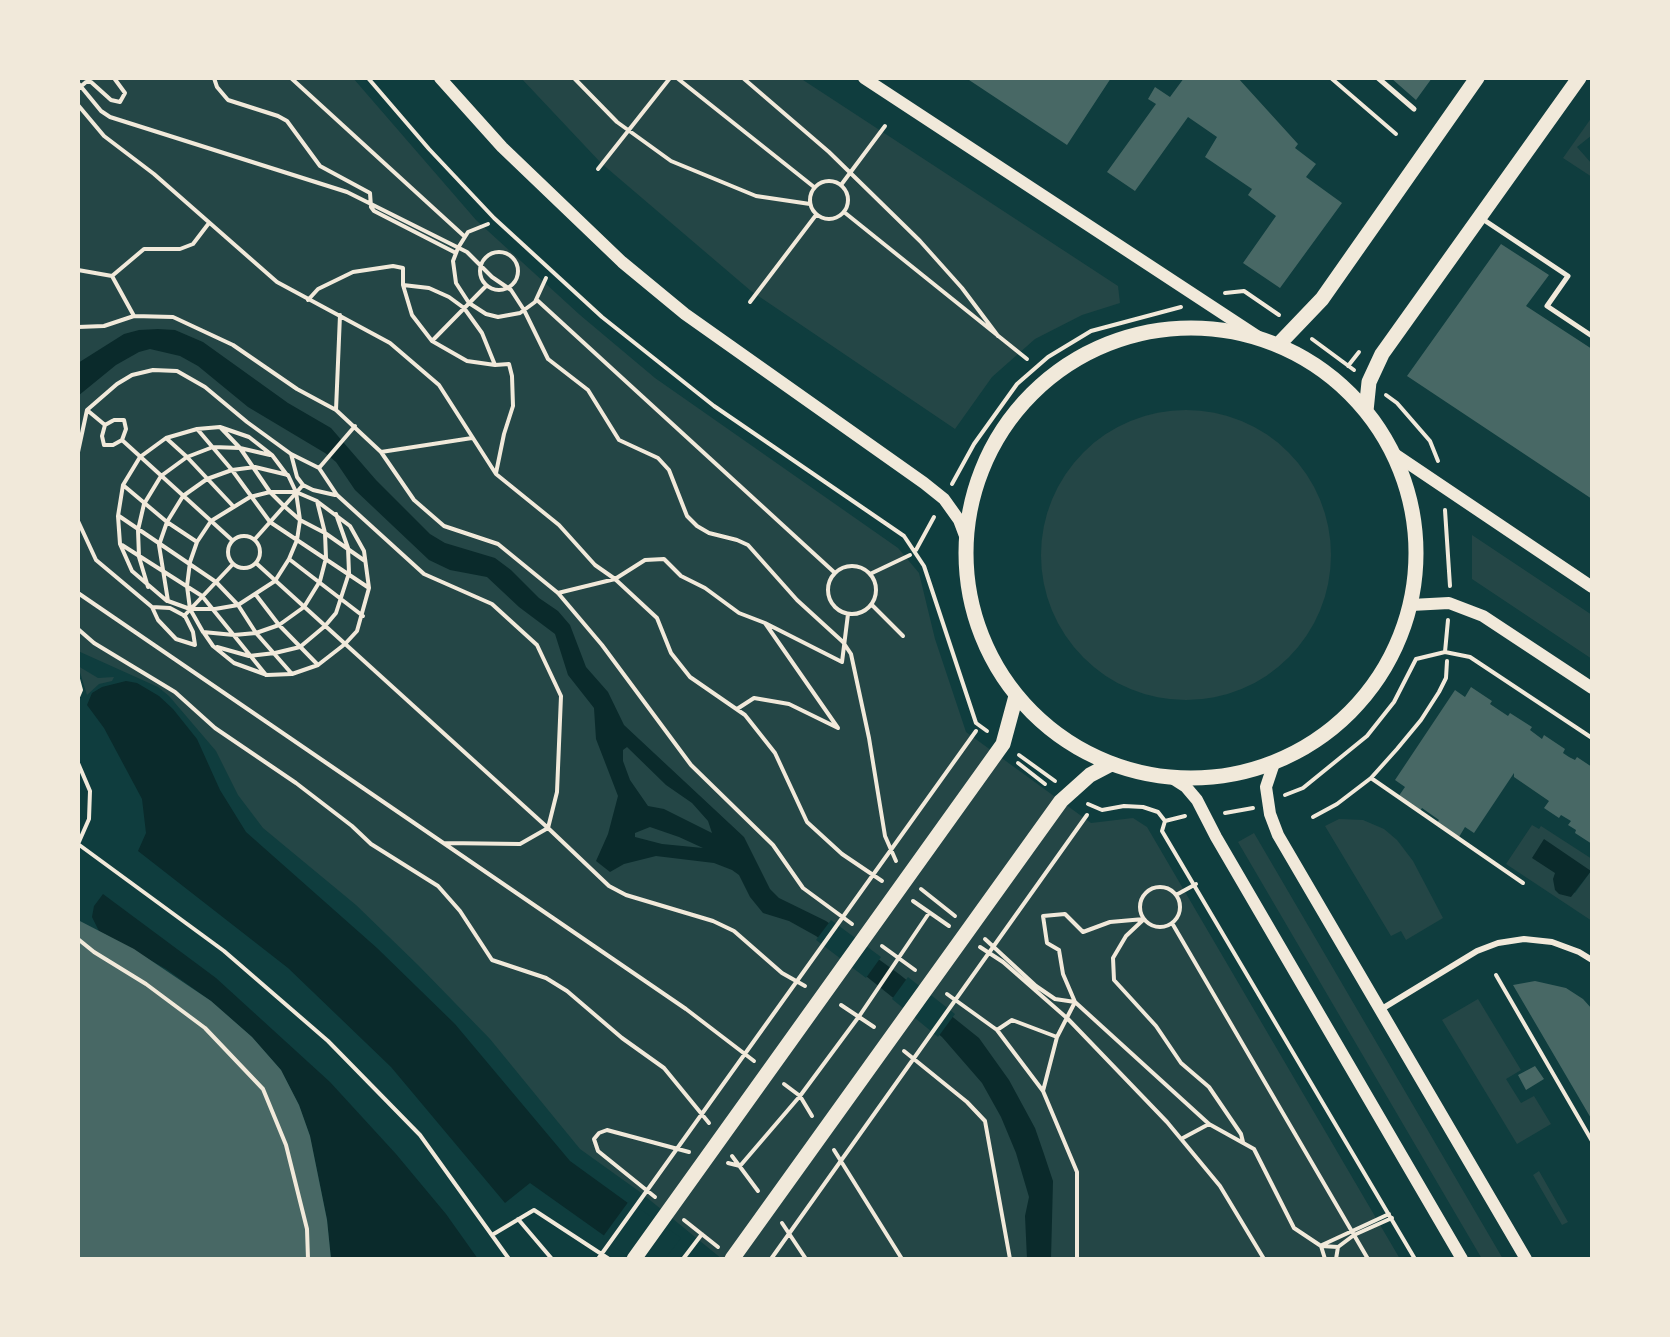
<!DOCTYPE html>
<style>
body{margin:0}
#map{position:relative;width:1670px;height:1337px;overflow:hidden;background:#0f3d3e;font-family:Montserrat,sans-serif}
canvas{display:block}
.frame{position:absolute;inset:0;border:80px solid #f1e9da;pointer-events:none}
</style>
<div id="map">
<canvas width="1670" height="1337"></canvas>
<div class="frame"></div>
</div>
<script>
const ctx = document.querySelector('canvas').getContext('2d');
ctx.lineJoin = 'round';
function fillPath(path, color) { ctx.fillStyle = color; ctx.fill(path, 'evenodd'); }
const poly = rows => new Path2D(rows.map(r => 'M' + r).join(''));
function stroke(path, color, width, dash) { ctx.strokeStyle = color; ctx.lineWidth = width; ctx.lineCap = dash ? 'butt' : 'round'; ctx.setLineDash(dash || []); ctx.stroke(path); }
fillPath(poly([
 [78,78,353,78,476,220,580,315,655,378,898,548,919,573,935,639,966,732,1091,823,1133,818,1147,827,1400,1259,722,1259,640,1192,580,1149,490,1039,418,965,356,905,263,828,238,795,216,751,169,696,158,687,78,651],
 [521,78,800,78,1118,286,1120,303,1082,315,1035,339,992,377,955,429,751,291,601,163],
 [1592,117,1592,135,1577,147,1592,164,1592,177,1563,158],
 '1041 555a145 145 0 1 1 290 0a145 145 0 1 1-290 0Z',
 [1472,535,1592,615,1592,659,1472,579],
 [78,666,98,678,114,677,112,681,99,684,87,695],
 [1339,819,1363,820,1384,829,1397,840,1413,861,1443,918,1406,940,1401,931,1391,936,1325,826],
 [1532,825,1539,829,1541,826,1592,859,1592,921,1506,864],
 [1591,871,1575,893,1555,873],
 [1254,833,1503,1259,1482,1259,1238,842],
 [1478,999,1521,1070,1506,1079,1521,1103,1534,1096,1551,1124,1517,1144,1442,1020],
 [1539,1171,1568,1222,1562,1225,1533,1175]
]), '#244646');
fillPath(poly([
 [158,329,175,330,203,342,288,403,331,428,376,480,430,534,445,543,495,558,511,570,539,598,558,611,570,625,586,667,608,692,624,725,744,837,770,889,779,898,826,921,899,974,979,1038,1009,1080,1035,1128,1044,1154,1053,1181,1051,1259,1027,1259,1025,1216,1029,1197,1016,1153,1001,1117,982,1083,942,1037,816,936,789,921,763,913,750,897,739,875,732,870,714,863,656,856,624,864,610,872,596,861,608,834,618,796,596,739,594,708,568,675,555,634,519,607,487,577,450,570,429,560,355,490,336,462,325,453,248,407,198,366,180,356,150,349,139,352,116,365,78,396,78,363,124,334,139,330],
 [627,747,666,785,692,803,708,821,712,833,664,809,648,806,630,780,623,761,623,750],
 [650,827,679,837,703,848,662,844,635,837,635,833],
 [126,681,137,683,159,696,173,709,197,739,220,790,246,832,377,948,455,1024,570,1161,679,1240,637,1259,530,1183,505,1203,391,1067,288,968,138,851,146,833,142,799,104,728,87,705,92,693,102,687],
 [1544,839,1591,871,1571,897,1559,894,1555,890,1553,879,1555,873,1532,858],
 [103,894,216,978,330,1082,396,1154,446,1214,478,1259,331,1259,327,1219,310,1136,299,1105,281,1070,252,1037,211,1001,166,969,99,931,92,917,94,906]
]), '#0a2a2b');
fillPath(poly([
 [831,920,881,957,866,978,816,940],
 [908,977,955,1014,938,1037,892,999],
 [629,1201,681,1238,665,1259,631,1259,602,1238]
]), '#0f3d3e');
fillPath(poly([
 [966,78,1111,78,1067,145],
 [1184,78,1238,78,1298,144,1295,148,1316,164,1306,177,1342,203,1280,288,1243,263,1276,216,1248,195,1252,189,1205,157,1217,137,1188,117,1135,191,1107,172,1156,104,1148,99,1155,87,1170,97],
 [1391,78,1432,78,1416,100],
 [1501,244,1549,275,1526,306,1592,349,1592,499,1407,376],
 [1471,687,1492,701,1490,704,1508,716,1510,713,1532,727,1530,730,1542,739,1544,735,1565,749,1563,753,1569,757,1575,760,1577,757,1592,767,1592,844,1575,833,1576,830,1568,825,1571,821,1561,815,1559,818,1544,808,1549,801,1514,777,1514,773,1474,833,1465,827,1459,837,1437,823,1439,820,1422,808,1420,811,1398,797,1405,787,1395,780,1455,690,1465,697],
 [78,920,134,949,211,1001,252,1037,281,1070,299,1105,310,1136,327,1220,331,1259,78,1259],
 [1535,981,1566,988,1583,999,1592,1009,1592,1120,1513,985],
 [1535,1066,1544,1079,1526,1090,1518,1075]
]), '#486865');
stroke(poly([
 [214,78,217,87,228,100,278,116,287,121,320,166,370,193,371,207,374,211,456,253],
 [291,78,464,236],
 [368,78,429,149,494,218,602,317,714,406,904,536,924,566,976,723,987,731],
 [574,78,617,122,671,161,756,196,810,204],
 [677,78,814,187],
 [743,78,829,152,920,241,962,288,998,336],
 [1331,78,1396,134],
 [78,83,101,111,110,117,347,192,467,252,492,277,511,290,524,310,548,359,588,390,619,440,658,458,669,470,687,516,697,526,709,533,737,540,748,545,797,600,843,642,851,654,869,738,885,836,896,861],
 [78,89,86,82,91,82,111,100,120,102,125,93,114,78],
 [78,105,104,136,154,174,277,282,390,343,439,385,496,474,559,525,595,565,615,579,657,618,671,653,690,677,745,715,775,753,807,822,842,854,882,881],
 [598,169,670,78],
 '810 200a19 19 0 1 1 38 0a19 19 0 1 1-38 0Z',
 [841,185,885,126],
 [844,212,1027,359],
 [488,224,468,232,458,248,453,261,456,283,469,303,486,314,498,317,520,313,535,302,546,278],
 '480 271a19 19 0 1 1 38 0a19 19 0 1 1-38 0Z',
 [78,270,112,276,134,316,173,317,233,345,297,389,336,410,381,452,414,500,444,526,498,544,558,593,602,645,691,765,773,845,803,888,852,924],
 [112,276,144,249,180,249,193,244,209,223],
 [403,285,429,288,449,297,464,308,482,333,495,365],
 [1225,293,1244,291,1279,315],
 [308,300,318,289,353,272,393,266,403,268,403,285,412,315,432,341,467,361,495,365,509,364,512,376,513,406,504,434,496,473],
 [537,300,835,573],
 [750,302,816,215],
 [78,327,104,326,134,316],
 [1312,339,1354,370],
 [432,341,486,286],
 [1348,366,1359,352],
 [1386,395,1397,403,1430,441,1438,461],
 [87,410,105,425],
 [336,410,340,315],
 [114,420,124,420,126,429,122,440,113,445,104,445,102,436,105,425,114,420],
 [221,428,240,448,270,492,284,506,300,520,325,533,365,561],
 [198,430,232,470,270,522,369,588],
 [166,438,187,457,233,506],
 [122,440,232,540],
 [78,452,87,410,117,384,132,375,153,370,177,371,205,387,247,422,291,454,319,468,337,495,424,574,492,604,537,645,561,696,557,792,548,828,520,844,444,843],
 [381,452,472,438],
 [291,454,297,477,303,485,313,490,335,495],
 [255,467,288,475,296,492,317,501,325,533,326,558,320,581,304,607,279,625,256,633,234,635,203,632,190,609,168,601,159,545,167,522,183,496,207,479,232,470,255,467],
 [319,468,355,426],
 [952,484,974,444,1017,384,1048,357,1091,331,1181,307],
 [123,485,167,522,197,542],
 [270,492,296,492,300,520,297,540,289,559,275,581,238,605,215,609,190,609,187,586,190,562,197,542,211,521,250,497,270,492],
 [1445,510,1450,586],
 [119,516,216,582,238,605,256,633,292,674],
 [78,521,96,560,152,607,158,620,176,639,195,645,193,632,185,616,170,608,152,607],
 '228 552a16 16 0 1 1 32 0a16 16 0 1 1-32 0Z',
 [255,539,303,485],
 [122,545,202,596,266,675],
 [916,550,934,517],
 [289,559,363,616],
 [256,563,548,828,609,886,626,895,713,921,734,931,782,973,805,986],
 '828 590a24 24 0 1 1 48 0a24 24 0 1 1-48 0Z',
 [870,574,910,555],
 [148,587,139,557,138,530,144,504,161,476,187,457,213,447,240,448,270,455],
 [78,593,686,1009,754,1061],
 [558,593,615,579,645,560,664,559,681,576,705,588,739,613,765,623],
 [256,595,279,625,318,665],
 [167,601,132,571,120,544,118,516,123,485,140,457,166,438,197,429,220,427,249,437,272,455,287,475],
 [872,605,903,636],
 [184,616,233,564],
 [78,629,94,643,175,692,215,728,296,783,352,826,371,844,438,886,460,911,492,960,546,978,567,991,622,1038,664,1068,709,1123],
 [204,633,213,646,234,663,267,675,292,674,318,665,345,644,357,631,369,588,364,551,350,526,318,502],
 [217,647,249,656,275,653,300,647,325,626,336,613,349,573,348,548,336,514],
 [1445,652,1448,620],
 [78,679,81,690,78,697],
 [737,709,754,698,789,704,838,728,765,623,842,662,848,614],
 [1019,755,1055,781],
 [78,763,90,791,89,819,78,844],
 [1018,763,1045,784],
 [1371,778,1523,883],
 [1285,795,1303,788,1367,736,1394,702,1416,659,1445,652,1470,657,1592,738],
 [1088,804,1102,810,1124,806,1143,807,1158,812,1165,821],
 [1225,813,1253,808],
 [1313,817,1337,804,1371,778,1397,749,1421,720,1439,692,1446,678,1447,661],
 [1165,821,1185,816],
 [1165,821,1162,831,1415,1259],
 [78,844,224,951,328,1041,420,1135,509,1259],
 '1140 907a20 20 0 1 1 40 0a20 20 0 1 1-40 0Z',
 [921,889,955,916],
 [1176,895,1196,884],
 [913,901,949,926],
 [1144,919,1110,922,1083,932,1065,914,1043,916,1047,943,1059,950,1063,974,1075,1002,1209,1124,1254,1149,1294,1228,1321,1246,1325,1259],
 [1143,920,1126,936,1113,958,1114,980,1156,1026,1181,1063,1209,1087,1241,1134,1243,1142],
 [1172,923,1368,1259],
 [78,939,94,952,146,984,205,1028,263,1089,286,1145,307,1229,308,1259],
 [985,939,1036,986,1055,999,1075,1002],
 [882,946,915,970],
 [980,947,1003,962,1068,1019,1167,1122,1220,1186,1264,1259],
 [1496,975,1592,1141],
 [947,994,997,1030,1043,1091,1077,1172,1077,1259],
 [841,1005,874,1027],
 [997,1030,1012,1020,1057,1037],
 [904,1051,967,1102,985,1121,1010,1259],
 [784,1084,800,1096,812,1116],
 [1043,1091,1057,1037,1075,1002],
 [1181,1139,1209,1124],
 [834,1150,902,1259],
 [732,1156,758,1191],
 [728,1163,740,1166,800,1096,860,1015,929,913],
 [655,1197,598,1151,594,1139,599,1133,607,1130,689,1152],
 [518,1219,552,1259],
 [684,1220,718,1247],
 [782,1223,806,1259],
 [492,1235,534,1210,609,1259],
 [1322,1245,1389,1214],
 [1321,1246,1338,1247,1354,1235,1392,1218],
 [598,1259,976,731],
 [683,1259,702,1234],
 [771,1259,1087,815],
 [1336,1259,1338,1247]
]), '#f1e9da', 4);
stroke(poly([
 [1378,78,1414,109],
 [1481,218,1568,276,1547,306,1592,336]
]), '#f1e9da', 5);
stroke(poly([
 [1380,1010,1477,951,1498,943,1524,939,1552,942,1579,952,1592,960]
]), '#f1e9da', 6);
stroke(poly([
 [440,78,502,147,622,262,685,314,924,483,944,499,959,520,965,536],
 [864,78,1260,338],
 [1393,453,1592,587],
 [1411,605,1449,603,1483,616,1592,688],
 [1274,763,1266,787,1270,814,1278,835,1526,1259],
 [1172,778,1186,787,1197,800,1216,837,1462,1259]
]), '#f1e9da', 12);
stroke(poly([
 '966 553a225 225 0 1 1 450 0a225 225 0 1 1-450 0Z',
 [1278,345,1322,299,1477,78],
 [1366,411,1369,382,1382,354,1579,78],
 [634,1259,1003,744,1016,696],
 [732,1259,1061,801,1090,775,1111,764]
]), '#f1e9da', 15);
</script>
